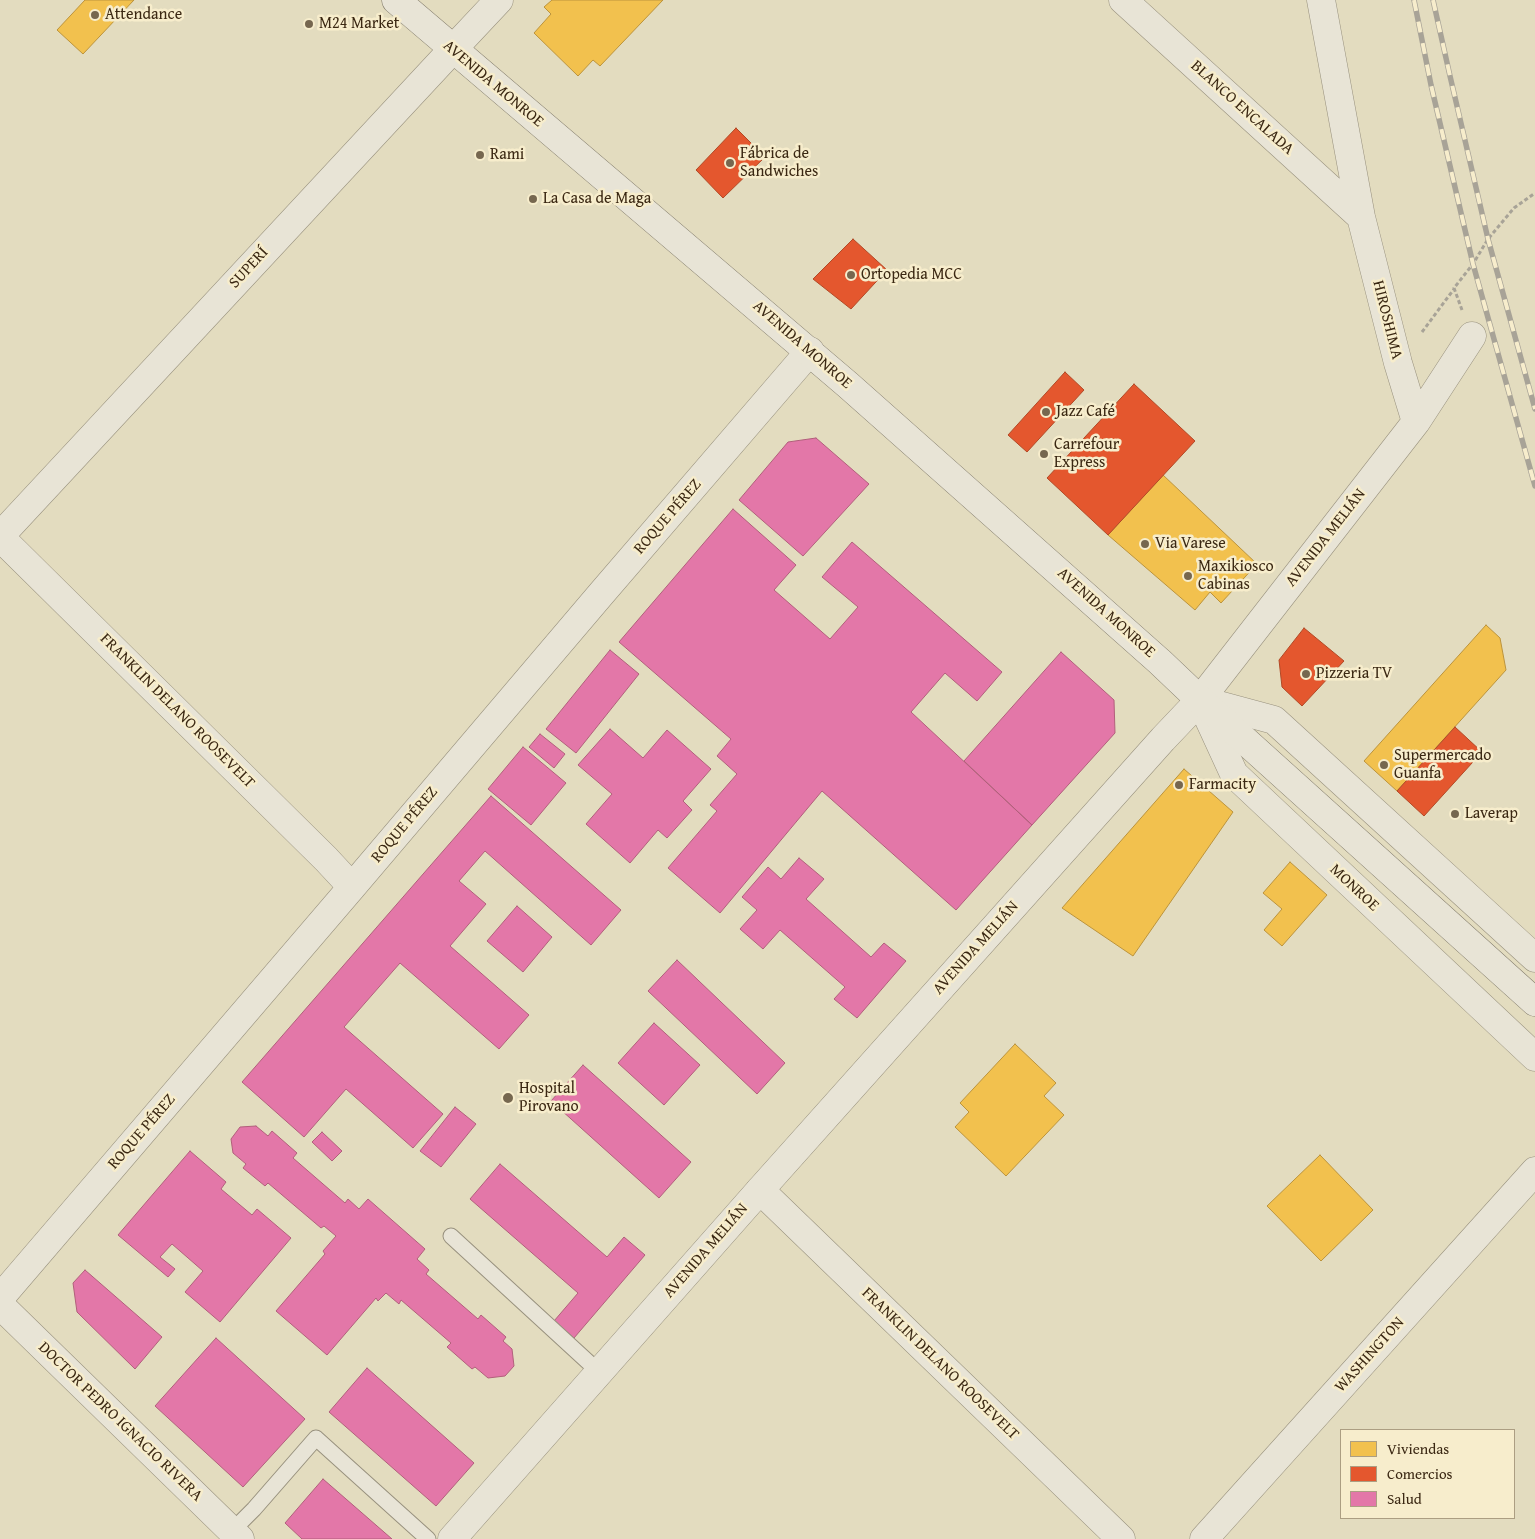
<!DOCTYPE html>
<meta charset="utf-8">
<style>
body{margin:0}
#map{position:relative;width:1535px;height:1539px;overflow:hidden;background:#e3dcbf;font-family:"Gentium Book Plus",serif}
canvas{display:block}
.legend{position:absolute;left:1340px;top:1429px;width:175px;height:90px;box-sizing:border-box;background:#f7edcc;border:1px solid #ac9e82;margin:0;padding:6px 9px;list-style:none;font-size:15px;color:#3b2813}
.legend li{display:flex;align-items:center;gap:10px;height:25px}
.legend b{width:25px;border:1px solid #ac9e82}
</style>
<div id="map">
<canvas width="1535" height="1539"></canvas>
<ul class="legend">
<li><b style="height:14px;background:#f2c14e"></b>Viviendas</li>
<li><b style="height:14px;background:#e4572e"></b>Comercios</li>
<li><b style="height:14px;background:#e377a8"></b>Salud</li>
</ul>
</div>
<script>
const c = document.querySelector('canvas').getContext('2d');
c.lineJoin = 'round';
function fillPath(path, color) { c.fillStyle = color; c.fill(path, 'evenodd'); }
const poly = rows => new Path2D(rows.map(r => 'M' + r).join(''));
function strokePath(path, color, width, dash) { c.strokeStyle = color; c.lineWidth = width; c.lineCap = dash ? 'butt' : 'round'; c.setLineDash(dash || []); c.stroke(path); }
function drawText(font, color, halo, rows, align = 'center') {
  c.font = font + ' "Gentium Book Plus",serif'; c.lineWidth = 5; c.setLineDash([]); c.textBaseline = 'middle'; c.strokeStyle = halo; c.fillStyle = color; for (const [text, x, y, turn = 0] of rows) {
    c.save(); c.translate(x, y); c.rotate((+turn || 0) * Math.PI / 180); c.textAlign = isNaN(turn) ? turn : align; if (halo) c.strokeText(text, 0, 0); c.fillText(text, 0, 0); c.restore();
  }
}
const homes = poly([
 [85,0,134,0,83,54,57,30,85,0],
 [552,0,663,0,600,66,593,60,578,76,534,33,551,14,544,7,552,0],
 [1163,475,1257,564,1221,603,1210,592,1195,610,1108,535,1163,475],
 [1486,625,1500,638,1506,670,1397,791,1364,761,1486,625],
 [1184,769,1233,812,1133,956,1062,908,1184,769],
 [1290,862,1327,895,1282,946,1264,930,1282,909,1263,893,1290,862],
 [1015,1044,1056,1083,1044,1096,1064,1115,1006,1176,955,1127,969,1112,960,1103,1015,1044],
 [1320,1155,1373,1210,1321,1261,1267,1206,1320,1155]
]);
const shops = poly([
 [736,128,765,157,723,198,696,170,736,128],
 [853,239,887,270,851,309,813,279,853,239],
 [1065,372,1084,390,1027,452,1008,435,1065,372],
 [1134,384,1195,441,1108,535,1047,478,1134,384],
 [1304,628,1344,661,1302,706,1282,687,1279,660,1304,628],
 [1455,727,1482,752,1424,816,1397,791,1455,727]
]);
const health = poly([
 [816,438,869,484,803,556,739,500,788,442,816,438],
 [733,509,796,565,774,590,830,639,858,607,822,577,852,542,1002,672,977,701,945,673,911,712,1032,825,956,910,822,791,720,913,668,868,717,811,710,805,737,774,717,756,731,739,619,642,733,509],
 [610,650,639,674,576,753,546,729,610,650],
 [1061,652,1114,700,1115,733,1032,825,964,761,1061,652],
 [610,729,643,758,667,730,711,769,683,801,692,810,667,838,658,830,630,863,586,824,612,794,578,765,610,729],
 [540,734,565,754,554,768,529,747,540,734],
 [523,747,566,783,531,825,488,789,523,747],
 [491,796,621,910,591,945,485,851,459,881,486,904,450,946,529,1015,499,1049,400,963,344,1027,443,1114,413,1148,346,1089,304,1137,242,1082,491,796],
 [799,858,824,879,806,899,871,957,884,943,906,961,857,1018,834,999,845,987,780,930,763,949,740,929,757,910,742,897,768,867,781,879,799,858],
 [517,906,552,937,523,972,487,941,517,906],
 [677,960,785,1063,757,1094,648,991,677,960],
 [654,1023,700,1065,664,1105,618,1063,654,1023],
 [583,1065,691,1162,659,1198,551,1101,583,1065],
 [455,1107,476,1124,441,1167,420,1151,455,1107],
 [256,1126,268,1136,272,1131,297,1153,293,1158,345,1203,348,1199,359,1209,368,1199,425,1249,417,1259,429,1270,426,1274,478,1319,481,1315,506,1337,503,1341,512,1349,514,1366,505,1376,488,1378,475,1367,472,1369,447,1347,451,1343,401,1300,399,1304,386,1293,378,1301,376,1298,327,1355,276,1311,325,1254,323,1251,336,1236,324,1226,321,1228,268,1183,265,1186,243,1168,246,1164,233,1153,231,1139,240,1127,256,1126],
 [322,1132,342,1151,332,1161,312,1142,322,1132],
 [190,1151,226,1182,221,1189,252,1215,257,1209,291,1238,220,1322,185,1292,203,1271,172,1244,160,1257,175,1269,168,1277,118,1235,190,1151],
 [500,1164,607,1257,624,1237,645,1255,574,1338,554,1321,578,1293,470,1199,500,1164],
 [85,1270,162,1337,135,1369,77,1312,73,1283,85,1270],
 [216,1338,305,1419,243,1487,155,1406,216,1338],
 [367,1368,474,1463,436,1506,329,1412,367,1368],
 [323,1479,392,1539,302,1539,285,1523,323,1479]
]);
const path = poly([
 [1462,310,1454,288,1473,264,1488,239,1514,208,1535,193],
 [1422,332,1454,289]
]);
const service = poly([
 [451,1236,599,1372],
 [232,1531,254,1509,316,1438,428,1539]
]);
const minor = poly([
 [1123,0,1361,217],
 [1321,0,1361,217,1398,363,1416,422],
 [0,536,453,49],
 [0,537,326,859,352,887],
 [1200,700,1234,774,1535,1057],
 [1200,700,1416,422,1472,336],
 [1200,700,1274,720,1535,958],
 [760,1190,1121,1539],
 [0,1298,352,887,601,594,810,351],
 [0,1305,240,1539],
 [1204,1539,1535,1171]
]);
const tertiary = poly([
 [453,49,499,0],
 [452,1539,760,1190,1163,739,1200,700]
]);
const secondary = poly([
 [396,0,848,385,1160,662,1200,700,1535,1002]
]);
const rail = poly([
 [1414,0,1431,85,1473,264,1535,486],
 [1433,0,1450,76,1488,239,1535,409]
]);
const markers = [
 [95,15,5,"#76674f"],
 [309,24,5,"#76674f"],
 [480,155,5,"#76674f"],
 [730,163,5,"#76674f"],
 [533,199,5,"#76674f"],
 [851,275,5,"#76674f"],
 [1046,412,5,"#76674f"],
 [1044,454,5,"#76674f"],
 [1145,544,5,"#76674f"],
 [1188,576,5,"#76674f"],
 [1306,674,5,"#76674f"],
 [1384,765,5,"#76674f"],
 [1179,785,5,"#76674f"],
 [1455,814,5,"#76674f"],
 [508,1098,6,"#76674f"]
];
const poiNames = [
 ["Attendance",105,15],
 ["M24 Market",319,24],
 ["Fábrica de",740,154],
 ["Sandwiches",740,172],
 ["Rami",490,155],
 ["La Casa de Maga",543,199],
 ["Ortopedia MCC",861,275],
 ["Jazz Café",1056,412],
 ["Carrefour",1054,445],
 ["Express",1054,463],
 ["Via Varese",1155,544],
 ["Maxikiosco",1198,567],
 ["Cabinas",1198,585],
 ["Pizzeria TV",1316,674],
 ["Supermercado",1394,756],
 ["Guanfa",1394,774],
 ["Farmacity",1189,785],
 ["Laverap",1465,814],
 ["Hospital",519,1089],
 ["Pirovano",519,1107]
];
const streetNames = [
 ["AVENIDA MONROE",493,84,40],
 ["BLANCO ENCALADA",1242,108,42],
 ["SUPERÍ",249,268,-47],
 ["HIROSHIMA",1387,320,76],
 ["AVENIDA MONROE",802,345,41],
 ["ROQUE PÉREZ",668,517,-49],
 ["AVENIDA MELIÁN",1326,538,-52],
 ["AVENIDA MONROE",1106,613,42],
 ["FRANKLIN DELANO ROOSEVELT",177,711,45],
 ["ROQUE PÉREZ",405,825,-50],
 ["MONROE",1354,888,43],
 ["AVENIDA MELIÁN",976,948,-48],
 ["ROQUE PÉREZ",142,1132,-49],
 ["AVENIDA MELIÁN",706,1251,-49],
 ["WASHINGTON",1370,1355,-48],
 ["FRANKLIN DELANO ROOSEVELT",940,1364,44],
 ["DOCTOR PEDRO IGNACIO RIVERA",120,1422,44]
];
fillPath(homes, '#f2c14e');
strokePath(homes, '#bb933c', 1);
fillPath(shops, '#e4572e');
strokePath(shops, '#b14926', 1);
fillPath(health, '#e377a8');
strokePath(health, '#b15f7b', 1);
strokePath(service, '#98917e', 17);
strokePath(minor, '#98917e', 29);
strokePath(tertiary, '#98917e', 29);
strokePath(secondary, '#7f7868', 29);
strokePath(path, '#a8a397', 3, [4, 2.5]);
strokePath(service, '#e8e4d6', 15);
strokePath(minor, '#e8e4d6', 28);
strokePath(tertiary, '#e8e4d6', 28);
strokePath(secondary, '#e8e4d6', 28);
strokePath(rail, '#a8a397', 5.5);
strokePath(rail, '#f7edcc', 4, [11]);
for (const [x, y, r, color] of markers) { const dot = new Path2D(); dot.arc(x, y, r, 0, 2 * Math.PI); c.fillStyle = color; c.fill(dot); strokePath(dot, '#f7edcc', 2); }
drawText('16px', '#3b2813', '#f7edcc', poiNames, 'left');
drawText('16px', '#3b2813', '#f7edcc', streetNames);
</script>
